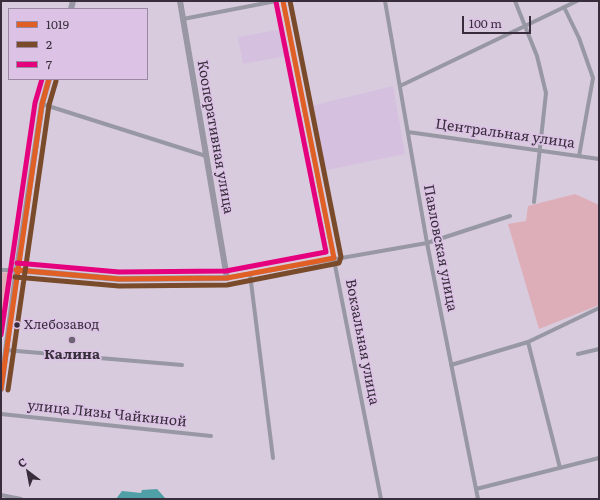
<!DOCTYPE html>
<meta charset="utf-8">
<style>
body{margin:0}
#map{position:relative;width:600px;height:500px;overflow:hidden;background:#d8cbdd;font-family:Literata,serif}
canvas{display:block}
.frame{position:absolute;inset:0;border:2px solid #372d3b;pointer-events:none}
.legend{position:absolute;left:8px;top:8px;width:140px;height:72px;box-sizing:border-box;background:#dcc3e5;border:1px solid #9a87a1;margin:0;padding:5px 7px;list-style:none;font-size:12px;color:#372d3b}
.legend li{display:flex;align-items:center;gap:8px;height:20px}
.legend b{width:20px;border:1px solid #9a87a1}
.north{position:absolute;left:8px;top:452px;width:40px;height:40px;-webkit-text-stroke:3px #dcc3e5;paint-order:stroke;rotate:328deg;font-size:11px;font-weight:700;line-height:16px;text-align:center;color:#372d3b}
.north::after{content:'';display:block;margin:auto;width:14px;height:18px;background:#372d3b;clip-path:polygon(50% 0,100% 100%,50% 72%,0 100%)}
.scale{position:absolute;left:462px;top:16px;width:69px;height:18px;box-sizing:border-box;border:2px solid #372d3b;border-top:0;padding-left:5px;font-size:12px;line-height:14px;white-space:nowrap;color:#372d3b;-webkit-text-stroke:3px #dcc3e5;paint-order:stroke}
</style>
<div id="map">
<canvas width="600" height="500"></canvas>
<div class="frame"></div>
<ul class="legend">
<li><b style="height:5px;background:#df5f24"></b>1019</li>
<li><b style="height:5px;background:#7a4b2a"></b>2</li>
<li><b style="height:5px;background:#e5007d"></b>7</li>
</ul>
<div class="north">С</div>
<div class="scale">100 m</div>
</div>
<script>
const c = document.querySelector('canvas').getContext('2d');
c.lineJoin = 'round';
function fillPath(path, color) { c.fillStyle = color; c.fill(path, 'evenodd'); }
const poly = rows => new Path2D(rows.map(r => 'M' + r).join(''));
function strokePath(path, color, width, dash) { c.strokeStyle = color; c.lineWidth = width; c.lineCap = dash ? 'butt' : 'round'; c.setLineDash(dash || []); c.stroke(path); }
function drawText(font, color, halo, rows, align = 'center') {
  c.font = font + ' Literata,serif'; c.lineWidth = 3.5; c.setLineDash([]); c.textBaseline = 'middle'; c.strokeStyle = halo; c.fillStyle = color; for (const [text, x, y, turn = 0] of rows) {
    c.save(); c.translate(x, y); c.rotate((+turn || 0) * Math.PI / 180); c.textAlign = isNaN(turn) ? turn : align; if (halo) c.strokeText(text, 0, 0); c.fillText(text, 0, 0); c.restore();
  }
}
const built = poly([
 [282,29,287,56,243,64,238,37],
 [393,86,405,154,322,171,311,106]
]);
const green = poly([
 [575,194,599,205,599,305,539,329,508,224,526,221,528,206],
 [1,272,10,273,1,328]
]);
const water = poly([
 [157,489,166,499,116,499,122,491,141,493,142,490]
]);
const street = poly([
 [283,1,381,499],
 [385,1,427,243,478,499],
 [515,1,537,56,546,93,534,202],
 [564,7,579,38,593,78,579,156],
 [183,19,276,1],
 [400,86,577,1],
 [42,104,206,156],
 [408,132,599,159],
 [1,270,16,270],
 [250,274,273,458],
 [227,278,427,243,510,216],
 [528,342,560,468],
 [5,350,182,365],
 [578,354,599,349],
 [451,365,528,342,599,308],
 [1,414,211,436],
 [476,489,599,458],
 [1,495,21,499]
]);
const secondary = poly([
 [71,9,73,1],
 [16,270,119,279,227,278,180,1],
 [1,389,16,275,42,104,49,79]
]);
const bus1 = poly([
 [16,270,119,279,227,278,334,258,283,1],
 [1,389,42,104,49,79]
]);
const bus2 = poly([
 [15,277,119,286,227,285,339,263,341,257,290,1],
 [8,390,49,105,56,81]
]);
const bus3 = poly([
 [17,263,119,272,226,271,326,252,276,2],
 [1,335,35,103,42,79]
]);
const markers = [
 [17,325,3.5,"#372d3b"],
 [72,340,4,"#6f6474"]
];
const busNames = [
 ["Хлебозавод",24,325]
];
const streetNames = [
 ["Центральная улица",505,134,8],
 ["Кооперативная улица",215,137,80],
 ["Павловская улица",440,248,79],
 ["Вокзальная улица",362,342,79],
 ["улица Лизы Чайкиной",107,414,6]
];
const poiNames = [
 ["Калина",72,355]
];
fillPath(built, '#d6c0df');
fillPath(green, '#ddaeb7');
fillPath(water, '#4e9fa6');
strokePath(street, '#9898a4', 4);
strokePath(secondary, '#9997a4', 6);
strokePath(bus1, '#df5f24', 5);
strokePath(bus2, '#7a4b2a', 5);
strokePath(bus3, '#e5007d', 5);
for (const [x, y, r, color] of markers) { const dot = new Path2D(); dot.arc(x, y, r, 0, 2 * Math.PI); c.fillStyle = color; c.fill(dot); strokePath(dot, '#dcc3e5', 1.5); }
drawText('13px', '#372d3b', '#dcc3e5', busNames, 'left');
drawText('14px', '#372d3b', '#dcc3e5', streetNames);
drawText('bold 14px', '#372d3b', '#dcc3e5', poiNames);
</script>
